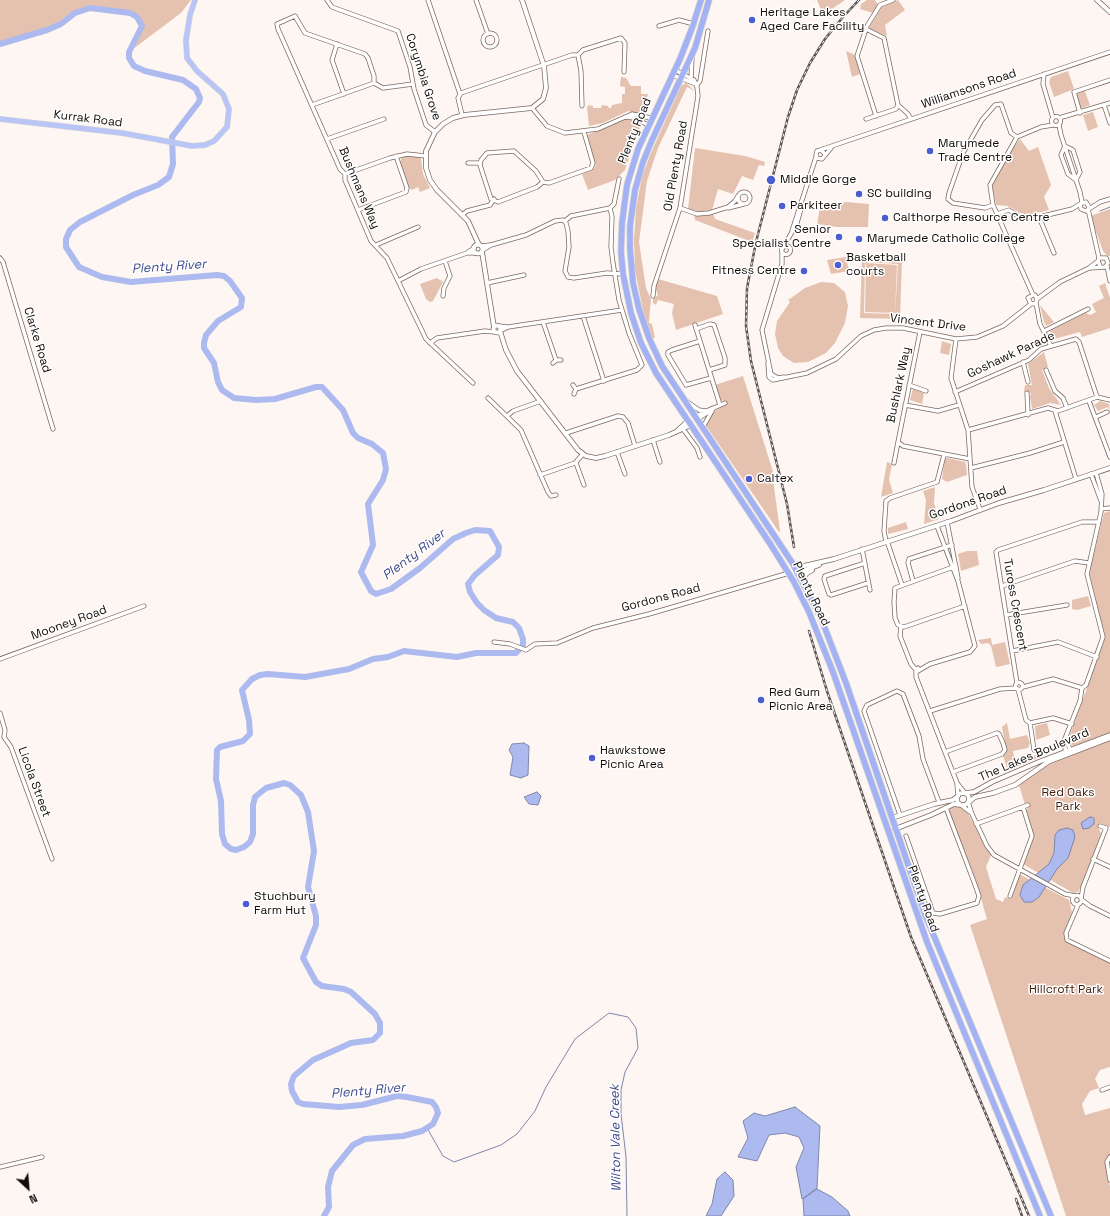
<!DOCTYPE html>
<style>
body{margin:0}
#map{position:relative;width:1110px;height:1216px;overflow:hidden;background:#fef6f2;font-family:"Space Grotesk",sans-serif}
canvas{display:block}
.north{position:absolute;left:8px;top:1168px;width:40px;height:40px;-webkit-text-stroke:3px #fff;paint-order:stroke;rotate:154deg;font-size:11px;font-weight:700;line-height:16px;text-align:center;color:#120b08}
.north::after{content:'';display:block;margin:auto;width:14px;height:18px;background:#120b08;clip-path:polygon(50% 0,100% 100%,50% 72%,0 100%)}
</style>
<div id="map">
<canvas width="1110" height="1216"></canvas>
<div class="north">N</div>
</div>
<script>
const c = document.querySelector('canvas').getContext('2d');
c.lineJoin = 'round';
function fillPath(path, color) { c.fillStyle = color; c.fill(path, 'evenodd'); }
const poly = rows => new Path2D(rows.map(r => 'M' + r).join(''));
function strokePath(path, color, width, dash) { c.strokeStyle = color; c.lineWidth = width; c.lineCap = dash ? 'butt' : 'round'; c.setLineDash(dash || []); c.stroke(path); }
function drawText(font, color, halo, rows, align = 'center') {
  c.font = font + ' "Space Grotesk",sans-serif'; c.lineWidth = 3; c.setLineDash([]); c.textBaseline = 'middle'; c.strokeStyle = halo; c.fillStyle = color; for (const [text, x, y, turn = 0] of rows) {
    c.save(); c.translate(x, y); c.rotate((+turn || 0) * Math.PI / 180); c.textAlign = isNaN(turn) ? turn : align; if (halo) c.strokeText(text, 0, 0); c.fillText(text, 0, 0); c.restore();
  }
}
const green = poly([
 [0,0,191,0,181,13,129,52,142,26,140,21,130,13,101,8,82,10,54,28,0,44],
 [817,0,845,0,823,15],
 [867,0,875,0,878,5,873,13,860,9,861,4],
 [898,0,905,10,885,25,887,36,869,28,882,7],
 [846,51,855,55,860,74,852,77],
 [1068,71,1074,89,1054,97,1049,82,1051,77],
 [621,77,626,78,631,86,641,86,641,94,648,94,642,115,628,111,603,123,589,126,587,107,589,105,593,106,593,108,601,108,602,105,608,106,609,108,611,108,612,105,622,103,622,94,625,94,625,87,620,86],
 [686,83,695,91,687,87,658,148,647,181,639,242,646,288,651,299,649,321,649,323,652,324,655,338,652,338,643,310,635,270,634,240,636,208,642,177,650,155,681,86],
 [1084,89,1090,105,1082,108,1080,107,1076,94],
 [1093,112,1098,127,1088,131,1083,115],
 [625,119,632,119,640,122,640,128,625,170,615,180,588,190,582,174,593,170,596,165,587,139,587,135],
 [1020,139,1029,151,1038,147,1051,185,1044,197,1049,210,1028,215,1020,213,1008,206,996,205,992,185,1005,159],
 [695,148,745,156,765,162,764,166,759,165,753,180,742,176,733,194,718,189,712,210,695,212,688,209],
 [413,155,419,156,421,159,423,174,430,188,420,192,418,187,412,190,409,188,400,162,402,157],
 [846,202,869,204,868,227,837,227,817,224,820,208],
 [1110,209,1110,256,1107,256,1103,251,1090,216],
 [713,214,715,219,755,233,752,242,695,220,694,215,702,216],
 [846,257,849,271,831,274,827,260],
 [862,257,902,259,900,319,860,318],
 [869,262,898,264,895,314,864,313,865,264],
 [866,263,897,265,895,313,865,312],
 [437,278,443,282,433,301,430,302,426,299,420,284],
 [658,279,717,296,723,314,676,330,672,313,674,304,658,300,656,305,653,303,653,299,658,295,655,288],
 [821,282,834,283,845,292,848,306,845,323,835,343,826,353,808,362,794,363,783,356,778,348,775,334,777,321,790,302,788,300,791,298,805,288],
 [1105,283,1110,298,1110,328,1082,337,1080,332,1054,339,1050,331,1086,313,1090,315,1096,312,1092,304,1104,298,1099,286],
 [1040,305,1054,322,1046,326,1044,322],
 [942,341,951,344,949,355,940,353],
 [1044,352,1048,367,1042,370,1049,388,1061,405,1050,403,1032,409,1030,397,1031,393,1024,392,1025,385,1032,385,1028,364],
 [743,376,775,478,773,480,780,531,779,532,705,424,715,411,726,405,725,401,720,400,715,385],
 [913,388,924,393,922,404,910,400],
 [1100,401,1109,404,1110,412,1108,407,1098,411,1094,405],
 [947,458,965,462,966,464,967,475,947,482,942,479,945,459],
 [887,462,892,464,889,480,893,493,881,497],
 [935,487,934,503,939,519,924,524,926,500,923,491],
 [1110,511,1110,733,1073,746,1068,740,1104,641,1104,634,1089,572,1104,513],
 [906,522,908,529,888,534,888,528],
 [967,551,977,551,979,565,961,571,958,554],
 [1088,596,1091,606,1077,610,1072,609,1072,600],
 [991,638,992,645,1005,642,1010,664,996,667,991,646,988,643,981,644,978,640],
 [1007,723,1010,739,1027,735,1030,743,1028,748,1013,751,1015,762,1050,750,1038,758,1008,771,1003,756,1005,755,1006,749,1002,727],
 [1047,723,1050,735,1036,740,1035,726],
 [1110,740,1110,827,1100,823,1098,826,1101,834,1082,885,1078,892,1073,893,1023,864,1033,834,1026,811,1029,806,1025,805,1019,785,1046,766],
 [958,806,966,810,991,855,986,867,996,899,1003,902,1005,897,1011,899,1019,874,1069,900,1072,912,1065,934,1065,941,1110,962,1110,1067,1100,1070,1095,1079,1099,1088,1090,1091,1082,1104,1085,1115,1110,1108,1110,1156,1105,1161,1110,1187,1110,1216,1066,1216,970,925,987,919,975,878,949,812,951,807]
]);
const water = poly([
 [524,743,529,746,528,775,521,778,510,775,513,757,509,750,512,744,524,743],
 [537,792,541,796,538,805,529,804,524,797,537,792],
 [1090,817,1094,818,1094,824,1089,828,1083,829,1081,823,1090,817],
 [1067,828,1073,830,1075,837,1068,858,1057,869,1039,897,1032,902,1024,902,1020,895,1023,885,1049,864,1054,853,1055,835,1059,830,1067,828],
 [795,1107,820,1126,817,1188,802,1199,796,1167,804,1148,799,1137,785,1133,769,1135,757,1161,738,1157,748,1138,743,1121,754,1113,765,1116,795,1107],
 [725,1172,733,1180,734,1196,721,1216,706,1216,712,1204,717,1179,725,1172],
 [817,1189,832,1197,848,1211,850,1216,804,1216,803,1199,817,1189]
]);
const stream = poly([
 [1100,211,1110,207],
 [427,1128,443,1156,454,1162,501,1145,517,1134,535,1111,546,1087,575,1039,609,1013,628,1017,636,1028,638,1048,625,1072,621,1090,621,1114,626,1157,627,1216]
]);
const river = poly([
 [0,44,47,30,61,24,75,13,90,8,130,13,137,17,142,26,129,52,129,58,134,66,145,71,183,80,196,89,200,98,199,102,172,137,173,164,169,177,158,185,133,195,80,222,70,230,66,239,66,247,79,267,102,277,131,282,217,275,224,276,230,281,242,298,241,307,218,321,206,335,204,343,204,348,214,363,218,382,222,390,234,398,256,400,275,399,316,387,322,387,343,410,353,433,358,438,372,444,383,453,386,469,383,480,368,504,373,545,361,572,371,591,376,594,391,589,420,568,453,539,466,533,475,530,490,531,499,547,498,555,475,575,468,584,470,592,477,603,484,610,496,618,513,622,519,628,523,639,523,645,516,653,476,653,457,657,404,651,388,657,373,659,349,669,305,677,268,674,260,675,252,679,242,690,249,720,250,734,243,741,220,747,217,750,216,779,221,801,222,834,225,844,231,849,236,850,244,847,250,842,253,834,253,805,255,797,266,788,284,783,290,785,301,795,308,812,314,851,308,887,316,916,316,925,303,958,316,982,322,986,344,989,351,992,375,1014,380,1023,380,1033,373,1040,351,1043,313,1060,294,1076,291,1084,292,1091,298,1102,303,1104,339,1107,362,1105,397,1096,407,1097,432,1102,436,1107,438,1113,433,1124,422,1131,403,1136,365,1139,353,1145,332,1171,328,1187,329,1207,324,1216]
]);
const minor = poly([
 [327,0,332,7,398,31,410,67,414,89,426,125,435,132],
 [428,0,460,94],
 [476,0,488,34],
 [659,26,679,20,694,24],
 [866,29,884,38,898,105,908,114,911,119],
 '483 40a7 7 0 1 1 14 0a7 7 0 1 1-14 0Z',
 [337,44,332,60,344,94],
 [578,55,583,50,621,38,625,43,624,72],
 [578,55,581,71,582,106],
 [1044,74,1043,84,1053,118],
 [672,75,696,84],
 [691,79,692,58],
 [374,83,374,76,368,58,365,54,305,33,295,16,277,24,278,29,340,169,345,174,345,180,371,241,387,258,426,339,473,383],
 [697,85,700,81,708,31],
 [312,105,374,83,383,88,413,84],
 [1104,105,1110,123],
 [532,108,547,126,565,133,598,129,632,114,651,118],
 [1080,113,1074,92,1110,80],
 [462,115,458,98,461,93,572,55,578,55],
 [876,116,857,56,867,26,880,5,893,0],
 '1051.5 121a4.5 4.5 0 1 1 9 0a4.5 4.5 0 1 1-9 0Z',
 [625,117,634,118,648,125],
 [1059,118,1110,103],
 [866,119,896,109,898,105],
 [1059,125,1061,135,1080,192,1082,202],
 [327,139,384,119],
 [1065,146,1073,150,1080,172,1076,180,1068,174,1061,155,1065,146],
 [820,150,1110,52],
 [825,154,821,150,817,151,816,155,817,158,822,159,831,148],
 [468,163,480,163],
 [345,174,390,158,407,154,426,156],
 [543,182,536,171,514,151,487,153,481,160,480,165,491,199,498,202,537,187,543,182,549,183,591,168,593,163,584,132],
 '738 198a6 6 0 1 1 12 0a6 6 0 1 1-12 0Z',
 [993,205,985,208,953,203,948,199,949,193,963,153,982,120,995,105,1001,104,1011,133,1017,137],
 [1089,207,1086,202,1080,204,1081,209,1086,211,1100,202,1110,199],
 [680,208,697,214,709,213,728,207,735,201,738,196],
 [728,208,744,204],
 [1088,209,1099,258],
 [358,210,406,192,407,188,396,156],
 [997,214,1009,210,1021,218,1039,217,1072,209,1080,204],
 [462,215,467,211,490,205,494,199],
 [1039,217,1054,253],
 [565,221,571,216,610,208],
 [792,231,816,157],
 [376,245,418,227],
 '781.5 250a4.5 4.5 0 1 1 9 0a4.5 4.5 0 1 1-9 0Z',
 [481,246,490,245],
 [783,248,797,223,802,205],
 [483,250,491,245,526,235,555,221,563,220,566,223,568,231,569,247,565,271,568,277,574,278,607,273,623,274],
 [782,251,782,264,762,330,771,374,778,378,784,377],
 [468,252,474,248],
 [0,258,3,262,53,429],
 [1107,266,1110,281],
 [1090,268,1105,267,1108,263,1106,258,1099,258,1098,261,1100,266],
 [398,281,421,269,467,253,475,253],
 [487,283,524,275],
 [1033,295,993,205,990,185,1017,137,1041,127,1053,125],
 [443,296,444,288,450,276,445,261],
 [653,296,654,286,680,208,698,96,697,87,694,80,675,70],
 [1037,299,1060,282,1089,268,1098,261],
 [1036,303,1040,324,1051,346],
 [583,316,604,381],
 [543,322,556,360],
 [695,325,720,405],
 [499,326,507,327],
 [696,329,710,324,714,325,725,358,725,365,709,370],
 [500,331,508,327,622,310],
 [1044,331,1088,309],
 [920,332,898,442,903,446,970,459],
 [956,339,951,378,968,430,972,487,980,509],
 [700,341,672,350,668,352,668,355,686,385,711,378],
 [430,343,437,338,485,331,495,332],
 [1023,362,1028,382],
 [553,363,556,360,561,360],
 [768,363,769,377,773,380,807,373,836,359,861,336,874,330,886,328,903,328,956,339,977,337,1003,326,1031,304,1036,303,1037,299,1035,295,1033,295,1028,298,1031,304],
 [1046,370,1055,391,1063,398,1067,408],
 [573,385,576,389,574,394],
 [909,385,926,391],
 [576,389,637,370,642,365,629,333,619,300,613,263,611,247,612,217,610,208,614,204,619,179],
 [955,392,1029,360,1041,349,1076,339,1079,342,1097,397],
 [1027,393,1028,415],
 [488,398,521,430,548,492,551,496,556,495],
 [686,401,699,410,706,411],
 [1089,401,1110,457],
 [905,405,938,411,959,405],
 [1055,411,1076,479],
 [507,416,513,411,541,401],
 [696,416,713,408],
 [1096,417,1107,412],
 [698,419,714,408,725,403],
 [703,427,712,411],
 [683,429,697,448,700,457],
 [968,430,1048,408,1058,411,1097,397,1110,400],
 [566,433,618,416,623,417,628,423,635,446],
 [653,440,660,462],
 [617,452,625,474],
 [576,463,584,485],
 [894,463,898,442],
 [971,468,1030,453,1064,442],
 [1091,474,1101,501],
 [540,475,575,463,583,454],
 [1101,509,1110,508],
 [947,522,958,578],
 [887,541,902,585],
 [886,542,884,531,886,501,890,498,937,482,944,455],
 [862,549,870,590],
 [865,563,825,576,824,579,829,594,831,595,868,583],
 [956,566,895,588,894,602,895,618,898,625,904,627,965,606],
 [913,581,908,563,909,559,952,545],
 [1002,586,1075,561,1089,563],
 [1006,615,1067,605],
 [901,627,900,636,911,664,917,671],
 [494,642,510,644,526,650,535,644,557,643,593,628,649,614,789,573],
 [1012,651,1058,642,1097,657],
 [0,659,144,606],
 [918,668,916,670,916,677,957,783,965,793],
 [918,671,930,664,970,652,975,646,958,581,937,526],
 '1015.5 686a3.5 3.5 0 1 1 7 0a3.5 3.5 0 1 1-7 0Z',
 [1017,683,996,552,998,550,1082,522,1099,522],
 [1023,687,1053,679,1082,688],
 [1018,689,1026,720,1030,723,1053,718,1072,724],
 [930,711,1000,689,1016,688],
 [0,713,5,730,4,737],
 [1030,723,1034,750],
 [4,737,11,747,52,859],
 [1067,738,1070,751],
 [945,752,997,733,999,734,1003,743,1005,750,1002,754,953,772],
 [1066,754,1064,741,1080,701,1082,688,1086,685,1103,637,1087,574,1101,512,1102,494,1096,473],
 [957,784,958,796],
 [968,802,972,814,987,846,994,855,1065,894,1075,896],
 [961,805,970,812],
 [900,815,864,711,867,705,897,691,903,694,919,736,923,759,939,802],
 [976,824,1028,805],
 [906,836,933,913,940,914,977,903,979,896,974,882,946,808],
 [1093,859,1110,867],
 '1072.5 900a4.5 4.5 0 1 1 9 0a4.5 4.5 0 1 1-9 0Z',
 [1010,896,1032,836,1023,807],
 [1081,899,1083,887,1106,828,1100,826],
 [1082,900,1090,906,1110,916],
 [1078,905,1066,933,1067,940,1110,961],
 [1102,1090,1110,1087],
 [1110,1157,1107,1162,1110,1180],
 [0,1167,42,1157]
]);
const tertiary = poly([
 [1097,0,1110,12],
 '473.5 249a4.5 4.5 0 1 1 9 0a4.5 4.5 0 1 1-9 0Z',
 [479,245,468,221,437,190,430,180,426,168,426,151,435,132,443,124,453,118,464,115,532,108,543,99,546,88,544,66,522,0],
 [482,252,494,327],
 '493.5 329a3.5 3.5 0 1 1 7 0a3.5 3.5 0 1 1-7 0Z',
 [500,331,506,350,517,371,578,450,586,456,596,458,605,456,669,435,691,425],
 [677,431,688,421],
 [795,568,834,559,951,521,999,503,1044,490,1110,468],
 [798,573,819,565],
 [802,581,806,574,812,570],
 '957 799a6 6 0 1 1 12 0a6 6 0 1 1-12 0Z',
 [966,793,974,792,992,782,1041,761,1110,735],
 [969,802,975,797,993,793,1015,785,1048,762,1110,738],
 [892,818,934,804,953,800,958,796],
 [895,829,931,815,954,804,961,805]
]);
const primary = poly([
 [0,119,122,133,192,146,205,145,214,141,227,127,229,109,223,94,197,71,187,58,186,40,190,15,195,0]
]);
const trunk = poly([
 [701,0,692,28,680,59,638,149,627,185,622,223,621,252,623,274,631,313,641,343,656,373,769,542,794,582,809,612,833,672,927,942,1040,1216],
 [709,0,695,48,652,140,643,162,635,190,630,226,630,249,633,283,639,309,649,338,662,366,793,564,821,618,846,683,926,917,1051,1216]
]);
const rail = poly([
 [794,547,787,504,751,361,746,326,747,288,756,242,788,117,797,90,810,63,825,39,843,17,859,0],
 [809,631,827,691,911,937,1029,1216],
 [1016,1199,1022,1216]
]);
const markers = [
 [752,20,4,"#4c5cd1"],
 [930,151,4,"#4c5cd1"],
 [771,180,5,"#4c5cd1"],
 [859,194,4,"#4c5cd1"],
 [782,206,4,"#4c5cd1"],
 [885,218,4,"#4c5cd1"],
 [839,237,4,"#4c5cd1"],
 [859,239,4,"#4c5cd1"],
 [838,265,4,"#4c5cd1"],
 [804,271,4,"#4c5cd1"],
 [749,479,4,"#4c5cd1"],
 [761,700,4,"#4c5cd1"],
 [592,758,4,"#4c5cd1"],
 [246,904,4,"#4c5cd1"]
];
const poiNames = [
 ["Heritage Lakes",760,13],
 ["Aged Care Facility",760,27],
 ["Marymede",938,144],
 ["Trade Centre",938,158],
 ["Middle Gorge",780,180],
 ["SC building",867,194],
 ["Parkiteer",790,206],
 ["Calthorpe Resource Centre",893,218],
 ["Senior",831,230,"right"],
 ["Specialist Centre",831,244,"right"],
 ["Marymede Catholic College",867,239],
 ["Basketball",846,258],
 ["courts",846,272],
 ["Fitness Centre",796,271,"right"],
 ["Caltex",757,479],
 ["Red Gum",769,693],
 ["Picnic Area",769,707],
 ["Hawkstowe",600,751],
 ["Picnic Area",600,765],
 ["Stuchbury",254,897],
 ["Farm Hut",254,911]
];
const streetNames = [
 ["Corymbia Grove",423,77,72],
 ["Williamsons Road",969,89,-19],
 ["Kurrak Road",88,119,7],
 ["Plenty Road",635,131,-68],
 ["Old Plenty Road",676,166,-80],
 ["Bushmans Way",359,188,67],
 ["Vincent Drive",928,323,7],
 ["Clarke Road",37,340,73],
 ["Goshawk Parade",1011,355,-25],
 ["Bushlark Way",899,385,-78],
 ["Gordons Road",968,503,-19],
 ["Plenty Road",811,594,64],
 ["Gordons Road",661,598,-15],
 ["Tuross Crescent",1015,605,80],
 ["Mooney Road",69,623,-20],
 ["The Lakes Boulevard",1034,755,-23],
 ["Licola Street",34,782,70],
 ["Plenty Road",923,899,70]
];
const parkNames = [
 ["Red Oaks",1068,793],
 ["Park",1068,807],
 ["Hillcroft Park",1066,990]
];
const waterNames = [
 ["Plenty River",169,267,-4],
 ["Plenty River",414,555,-37],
 ["Plenty River",368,1091,-5],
 ["Wilton Vale Creek",616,1138,-91]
];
fillPath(green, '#e5c1af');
fillPath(water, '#acbaf0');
strokePath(water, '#7e86aa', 1);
strokePath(stream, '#7e86aa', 1);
strokePath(river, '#acbaf0', 6);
strokePath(minor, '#7b6961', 5);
strokePath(tertiary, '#7b6961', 5.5);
strokePath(primary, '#d4d3d3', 6);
strokePath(trunk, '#d4d3d3', 7);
strokePath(minor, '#fff', 3.5);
strokePath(tertiary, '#fff', 4);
strokePath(primary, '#bac5f7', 5);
strokePath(trunk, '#a3b2f4', 5.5);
strokePath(rail, '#5c5451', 2.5);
strokePath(rail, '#fff', 1, [3]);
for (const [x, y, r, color] of markers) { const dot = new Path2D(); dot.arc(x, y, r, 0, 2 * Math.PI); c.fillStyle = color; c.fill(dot); strokePath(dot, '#fff', 1.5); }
drawText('12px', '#120b08', '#fff', poiNames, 'left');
drawText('12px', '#120b08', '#fff', streetNames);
drawText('12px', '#46210c', '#fff', parkNames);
drawText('italic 13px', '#3f4c8d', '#fff', waterNames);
</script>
